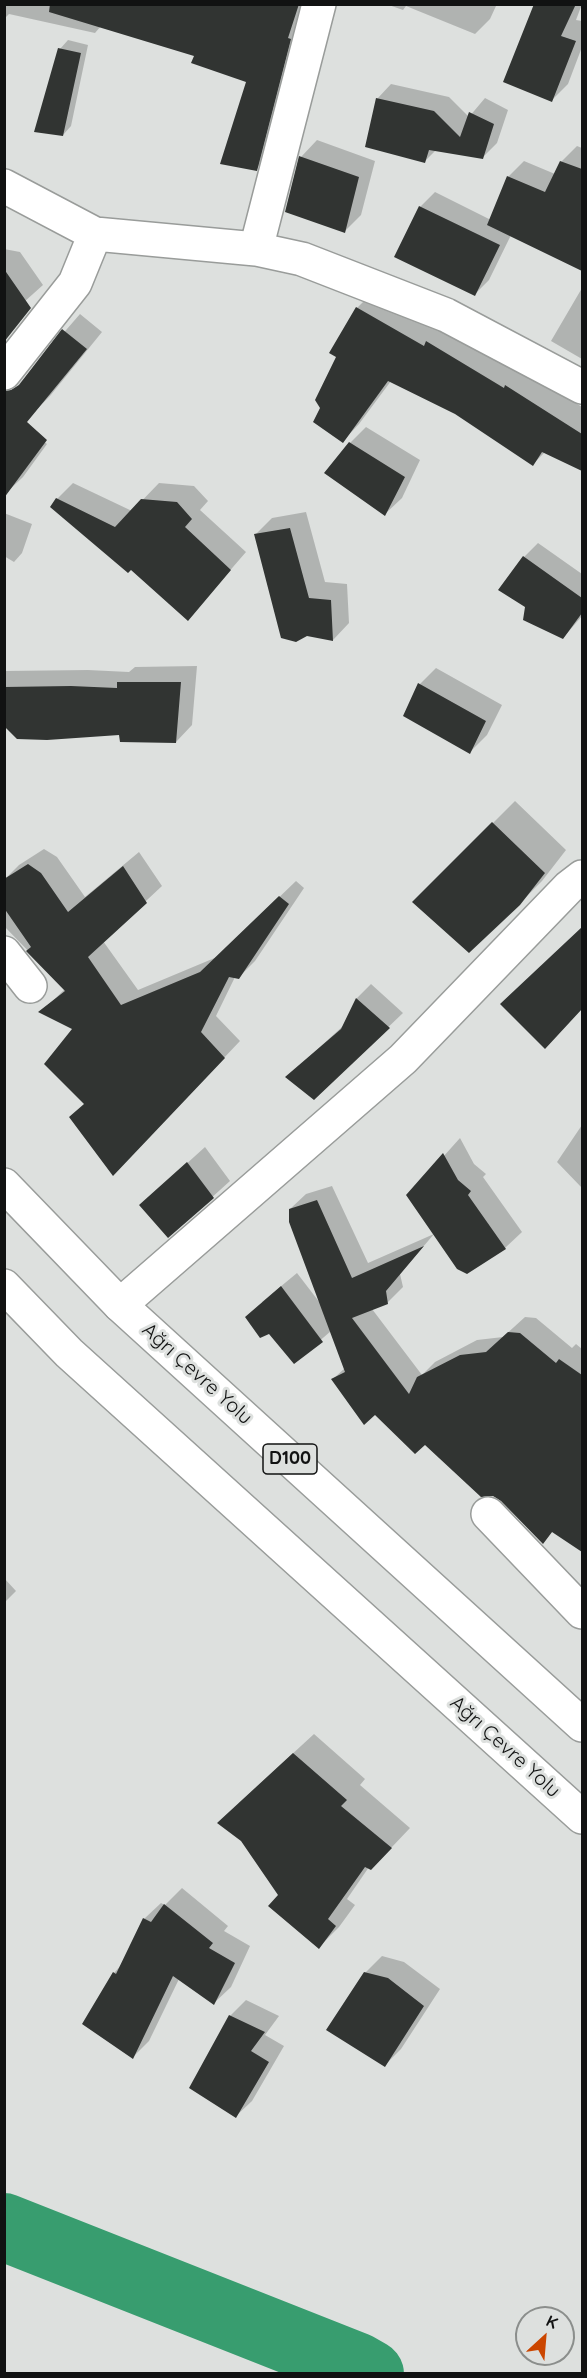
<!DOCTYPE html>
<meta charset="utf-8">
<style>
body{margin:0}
#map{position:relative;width:587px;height:2378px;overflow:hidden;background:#dde0de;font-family:Quicksand,sans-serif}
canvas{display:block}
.frame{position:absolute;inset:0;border:6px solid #111212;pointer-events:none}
.north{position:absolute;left:515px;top:2306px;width:60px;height:60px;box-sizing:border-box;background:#dde0de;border:2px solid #8b8e8c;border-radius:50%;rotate:26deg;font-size:16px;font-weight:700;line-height:24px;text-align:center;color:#111212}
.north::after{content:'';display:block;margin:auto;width:21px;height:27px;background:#cb4600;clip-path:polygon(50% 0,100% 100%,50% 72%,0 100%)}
</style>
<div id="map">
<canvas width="587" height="2378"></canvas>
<div class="frame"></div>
<div class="north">K</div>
</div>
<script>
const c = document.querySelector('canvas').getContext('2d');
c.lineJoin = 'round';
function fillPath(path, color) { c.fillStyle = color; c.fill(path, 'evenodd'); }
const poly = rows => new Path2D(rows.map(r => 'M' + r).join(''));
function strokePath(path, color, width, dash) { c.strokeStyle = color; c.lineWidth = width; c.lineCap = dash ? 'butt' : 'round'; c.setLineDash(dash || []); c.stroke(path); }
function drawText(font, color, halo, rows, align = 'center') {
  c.font = font + ' Quicksand,sans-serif'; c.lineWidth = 6; c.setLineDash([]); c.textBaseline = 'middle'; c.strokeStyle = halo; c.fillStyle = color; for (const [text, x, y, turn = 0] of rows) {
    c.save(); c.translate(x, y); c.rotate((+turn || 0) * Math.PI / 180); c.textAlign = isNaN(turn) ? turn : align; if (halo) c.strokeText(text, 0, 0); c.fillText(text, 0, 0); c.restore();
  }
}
const shadow = poly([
 [4,4,309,4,272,153,256,169,248,81,195,55,101,26,95,33,9,14,6,17],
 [386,4,494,4,496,6,490,19,475,34,406,6,403,10],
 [536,4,582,4,576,20,582,21,582,47,568,84,552,100],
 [68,40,88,45,71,126,63,135,60,49],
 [391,84,449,97,469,117,485,98,508,110,497,143,482,158,437,149,425,161,377,99],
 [317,140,375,161,361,215,345,231,301,157],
 [577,146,582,148,582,270,511,235,489,280,475,294,420,207,435,192,491,220,508,177,524,161,555,174,561,162],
 [4,249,20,252,43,285,4,320],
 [582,288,582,359,551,341],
 [373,292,523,369,582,407,582,470,545,452,533,464,456,413,391,381,359,424,343,441,322,407,338,356,357,308],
 [80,314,102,332,50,396,34,412,14,390],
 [4,410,47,444,23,477,6,493],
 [366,427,420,460,402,498,385,514,350,443],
 [73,483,132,511,159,483,194,486,208,501,200,510,246,552,188,619,57,499],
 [306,512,325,582,347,584,349,623,333,640,256,534,272,518],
 [4,513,32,524,22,553,14,562,4,556],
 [538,543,582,574,582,616,563,638,524,557],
 [197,666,192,725,176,742,121,733,4,728,4,671,88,670,129,672,135,667],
 [436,668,502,705,487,735,470,752,420,684],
 [515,801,566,850,542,881,519,904,414,902],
 [44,849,57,857,85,897,139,852,162,886,103,941,138,990,217,957,296,881,304,888,255,961,239,977,235,977,216,1016,240,1041,129,1158,85,1103,74,1028,41,1012,65,989,4,926,4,880,19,865],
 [582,928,582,1008,563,1029,520,987],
 [371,984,403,1013,314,1098,287,1077,343,1026,357,998],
 [582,1125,582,1188,557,1162],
 [460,1138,474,1164,486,1174,483,1177,522,1232,505,1248,467,1273,434,1234,400,1274,403,1287,387,1303,372,1309,422,1375,435,1362,477,1340,503,1337,525,1317,536,1318,572,1348,576,1344,582,1349,582,1551,553,1531,543,1542,502,1499,425,1443,375,1412,333,1379,345,1368,331,1331,295,1362,262,1302,297,1273,320,1303,290,1209,306,1194,332,1186,368,1263,434,1234,408,1196],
 [205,1147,230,1181,169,1236,141,1205],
 [4,1578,16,1591,4,1603],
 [314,1734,365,1779,360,1785,410,1828,391,1848,369,1867,347,1899,355,1905,339,1927,319,1947,242,1840,239,1803],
 [182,1888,228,1926,224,1931,250,1946,231,1987,214,2003,179,1979,149,2041,133,2057,114,1973,122,1964,144,1919,161,1903,165,1905],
 [382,1956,404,1962,440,1989,401,2049,385,2065,365,1973],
 [246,2000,279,2016,265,2035,284,2046,252,2101,236,2116,230,2016]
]);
const river = poly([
 [4,2227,356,2366,370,2374]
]);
const building = poly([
 [50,4,299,4,288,38,291,39,257,171,220,164,246,82,191,63,194,56,49,12],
 [534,4,576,4,561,36,576,41,552,102,503,82],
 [58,48,81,53,63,136,34,132],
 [376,98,434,111,460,137,469,112,494,124,483,159,429,150,425,163,365,147],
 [299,156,359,177,345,233,285,212],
 [560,161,582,169,582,271,487,225,507,176,545,192],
 [419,206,500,245,475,296,394,257],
 [4,269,31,308,4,342],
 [356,307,424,346,426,341,504,388,505,385,582,434,582,471,542,452,533,466,455,414,388,381,343,443,313,422,320,408,315,400,336,357,329,353],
 [62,329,87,349,27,422,47,440,4,498,4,391,11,390,19,385],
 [349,442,405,477,385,516,324,473],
 [56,498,115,527,141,499,177,502,192,519,185,527,231,570,188,621,131,570,128,573,50,507],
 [290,528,309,598,331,600,333,641,307,636,296,642,281,638,254,534],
 [523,556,582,598,582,613,563,639,523,620,525,607,498,590],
 [117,682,181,682,176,743,120,742,119,735,47,740,17,739,4,726,4,687,71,686,117,688],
 [418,683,486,721,470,754,403,716],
 [492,822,545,873,520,905,469,953,412,902],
 [28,864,41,873,68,912,123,866,147,903,88,957,121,1005,200,972,279,896,289,904,239,979,229,977,201,1032,225,1058,113,1176,69,1117,84,1104,44,1064,72,1029,38,1012,65,991,26,951,31,947,4,908,4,879],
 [582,927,582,1009,545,1049,500,1004],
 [356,998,390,1028,314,1100,285,1077,341,1029],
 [443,1153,458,1180,471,1191,468,1195,506,1249,467,1274,457,1269,406,1195],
 [187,1162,214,1198,168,1238,139,1205],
 [317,1200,352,1278,424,1246,386,1291,388,1304,352,1318,409,1394,417,1377,460,1355,486,1352,508,1332,520,1333,556,1363,559,1359,582,1375,582,1552,552,1532,543,1544,501,1501,493,1496,481,1497,425,1445,415,1454,375,1415,364,1425,331,1379,345,1372,289,1222,289,1209],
 [281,1286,323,1342,294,1364,269,1334,260,1338,245,1317],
 [293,1753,347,1800,341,1806,392,1848,371,1870,365,1867,328,1919,336,1926,319,1949,268,1906,278,1895,241,1841,217,1823],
 [164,1904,213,1943,209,1948,235,1963,214,2005,173,1976,133,2059,82,2024,113,1972,116,1974,143,1918,151,1922],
 [364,1972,388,1978,424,2006,385,2067,326,2030],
 [229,2015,265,2032,251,2051,269,2062,236,2118,189,2088]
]);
const street = poly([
 [4,186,95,234,256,249,302,259,446,315,582,387],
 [256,249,319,4],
 [4,373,75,283,95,234],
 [4,953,30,986],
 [120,1305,403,1059,569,887,582,877],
 [488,1514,582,1612]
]);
const highway = poly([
 [4,1185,120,1305,582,1725],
 [4,1286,69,1353,582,1817]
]);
const shields = [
 [290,1459,54]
];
const shieldNames = [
 ["D100",290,1459]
];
const streetNames = [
 ["Ağrı Çevre Yolu",197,1374,42],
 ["Ağrı Çevre Yolu",505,1747,42]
];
fillPath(shadow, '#0003');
strokePath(river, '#389d6f', 68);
fillPath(building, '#313432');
strokePath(street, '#999c9a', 36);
strokePath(highway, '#999c9a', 36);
strokePath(street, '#fff', 33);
strokePath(highway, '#fff', 33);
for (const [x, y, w] of shields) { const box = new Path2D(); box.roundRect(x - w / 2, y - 15, w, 30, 4.5); c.fillStyle = '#dde0de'; c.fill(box); strokePath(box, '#111212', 1.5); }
drawText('bold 18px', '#111212', null, shieldNames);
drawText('20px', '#111212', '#dde0de', streetNames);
</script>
